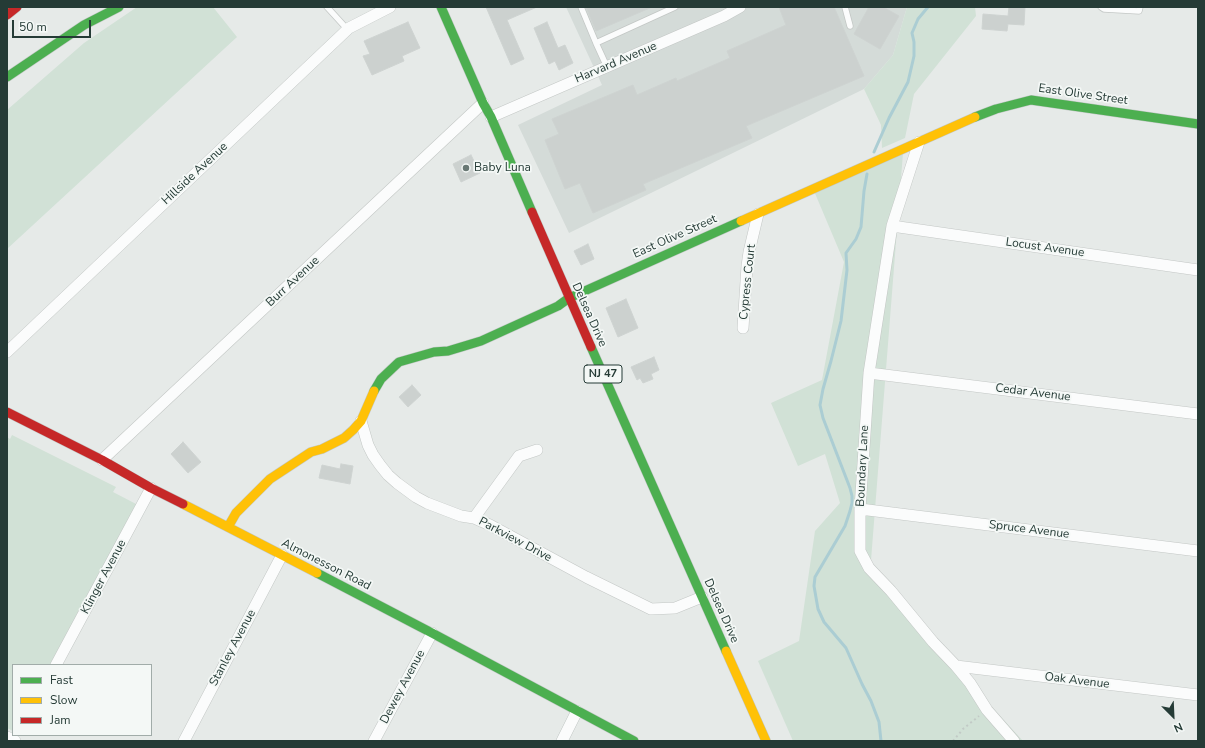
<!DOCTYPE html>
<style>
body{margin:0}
#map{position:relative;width:1205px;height:748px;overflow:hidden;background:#e6eae8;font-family:"Nunito Sans",sans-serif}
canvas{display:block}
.frame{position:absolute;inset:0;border:8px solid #253b36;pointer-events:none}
.legend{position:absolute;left:12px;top:664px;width:140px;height:72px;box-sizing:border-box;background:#f4f8f6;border:1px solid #a1aca9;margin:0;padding:5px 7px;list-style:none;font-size:12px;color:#253b36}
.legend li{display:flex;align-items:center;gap:8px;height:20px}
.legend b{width:20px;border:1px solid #a1aca9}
.north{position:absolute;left:1153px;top:696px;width:40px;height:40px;-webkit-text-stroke:3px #f4f8f6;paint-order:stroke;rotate:156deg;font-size:11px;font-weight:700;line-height:16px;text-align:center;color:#253b36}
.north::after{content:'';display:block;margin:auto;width:14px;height:18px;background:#253b36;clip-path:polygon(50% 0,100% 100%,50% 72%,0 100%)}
.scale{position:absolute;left:12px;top:20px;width:79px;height:18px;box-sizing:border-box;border:2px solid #253b36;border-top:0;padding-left:5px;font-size:12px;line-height:14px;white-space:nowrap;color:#253b36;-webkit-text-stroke:3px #f4f8f6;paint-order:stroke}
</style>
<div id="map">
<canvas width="1205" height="748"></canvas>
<div class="frame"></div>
<ul class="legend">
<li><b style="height:5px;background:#4caf50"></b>Fast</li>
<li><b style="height:5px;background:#ffc107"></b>Slow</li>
<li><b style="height:5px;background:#c62828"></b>Jam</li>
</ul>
<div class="north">N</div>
<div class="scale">50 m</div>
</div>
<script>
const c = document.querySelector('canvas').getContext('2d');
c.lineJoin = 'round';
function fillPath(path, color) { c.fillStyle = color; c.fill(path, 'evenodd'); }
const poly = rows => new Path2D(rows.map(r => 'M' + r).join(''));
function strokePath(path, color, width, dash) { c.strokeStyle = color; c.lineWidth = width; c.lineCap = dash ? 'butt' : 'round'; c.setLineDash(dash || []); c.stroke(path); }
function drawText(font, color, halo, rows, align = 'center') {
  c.font = font + ' "Nunito Sans",sans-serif'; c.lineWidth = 3.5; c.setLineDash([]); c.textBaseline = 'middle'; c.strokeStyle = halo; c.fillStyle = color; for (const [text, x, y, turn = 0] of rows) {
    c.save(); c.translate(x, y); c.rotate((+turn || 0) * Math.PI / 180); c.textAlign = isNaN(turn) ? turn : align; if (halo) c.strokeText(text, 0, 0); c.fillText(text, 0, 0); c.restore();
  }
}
const built = poly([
 [566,7,907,7,893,55,864,89,569,233,518,125,602,85]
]);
const green = poly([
 [137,7,213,7,237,37,7,249,7,110,84,43],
 [907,7,975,7,976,16,914,94,905,138,882,148,881,125,864,89,893,55],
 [903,153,870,573,1023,741,793,741,758,661,799,641,815,531,840,503,825,454,798,466,771,403,822,380,844,262,814,191],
 [12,435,116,487,113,492,138,505,50,665,13,665,13,731,7,728,7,437,10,439]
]);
const stream = poly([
 [874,152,889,118,908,82,914,56,914,42,912,33,918,19,928,7],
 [867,174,864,191,861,227,856,239,846,253,847,270,841,321,831,361,823,389,820,405,823,418,850,488,852,496,852,503,850,511,845,526,815,577,814,586,818,609,824,622,846,648,862,684,871,701,879,722,881,741]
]);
const building = poly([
 [486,7,537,7,507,20,524,59,511,65,486,7],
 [586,7,652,7,596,31,586,7],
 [779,7,834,7,864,76,746,126,752,138,643,184,646,190,593,213,580,183,565,189,545,140,559,134,552,119,633,85,637,95,676,78,677,81,730,58,727,51,786,25,779,7],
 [869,7,883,7,899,16,880,49,854,34,869,7],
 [1009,7,1025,7,1024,25,1008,24,1007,31,982,29,983,14,1008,16,1009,7],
 [408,22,420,48,402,56,404,61,372,75,363,56,370,54,364,41,408,22],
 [547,22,558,48,565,45,573,63,559,70,555,61,549,64,534,28,547,22],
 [471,155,480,173,461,182,453,164,471,155],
 [588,244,594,259,581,265,574,251,588,244],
 [626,299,638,328,618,337,606,308,626,299],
 [654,357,659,370,651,374,653,379,643,383,640,378,637,380,631,367,654,357],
 [412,385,421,395,408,407,399,397,412,385],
 [183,442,201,462,188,473,171,454,183,442],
 [341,464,353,466,350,484,319,478,322,465,340,469,341,464]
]);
const path = poly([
 [953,741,963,729,979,716]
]);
const lane = poly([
 [327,7,348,30],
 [581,7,596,43],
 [845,7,850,26],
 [1101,7,1104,9,1139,11,1140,7],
 [607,67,596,43,675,7]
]);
const street = poly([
 [491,117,724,16,740,7],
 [919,142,892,226,869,373,860,509,860,551,869,568,891,591,933,642,956,666,970,683,987,710,1014,741],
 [892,226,1198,270],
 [743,328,747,266,749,252,758,214],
 [7,352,349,28,390,7],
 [869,373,1198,414],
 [361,421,368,445,373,455,380,465,388,475,397,483,416,497,427,503,461,516,474,518,490,525,586,577,651,609,675,608,702,597],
 [102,460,483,103],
 [860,509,1198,551],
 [474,518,519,456,537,450],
 [56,665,151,488],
 [956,666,1198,695],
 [7,737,15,741],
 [184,741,282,555],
 [374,741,432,633],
 [562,741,577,711]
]);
const fast = poly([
 [441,7,483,103,491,117,532,212],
 [7,77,84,25,119,7],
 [975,117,996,109,1031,100,1198,124],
 [591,347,726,651],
 [374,391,381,379,399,362,434,352,448,351,481,341,558,306,569,298,741,221],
 [317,573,432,633,634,741]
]);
const slow = poly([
 [741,221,975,117],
 [183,504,317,573],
 [228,527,236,513,270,479,311,452,322,449,344,438,353,430,361,421,374,391],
 [726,651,766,741]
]);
const jam = poly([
 [7,15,17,7],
 [532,212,591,347],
 [7,412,102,460,151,488,183,504]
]);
const markers = [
 [466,168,4,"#697874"]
];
const shields = [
 [603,374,38]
];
const shieldNames = [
 ["NJ 47",603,374]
];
const streetNames = [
 ["Harvard Avenue",616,63,-23],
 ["East Olive Street",1083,95,8],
 ["Hillside Avenue",195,174,-43],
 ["East Olive Street",675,237,-24],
 ["Locust Avenue",1045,248,8],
 ["Burr Avenue",293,282,-43],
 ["Cypress Court",748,282,-84],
 ["Delsea Drive",589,315,66],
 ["Cedar Avenue",1033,393,7],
 ["Boundary Lane",863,466,-87],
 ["Spruce Avenue",1029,530,7],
 ["Parkview Drive",515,540,28],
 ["Almonesson Road",326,565,27],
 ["Klinger Avenue",104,577,-62],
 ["Delsea Drive",721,611,66],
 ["Stanley Avenue",233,648,-62],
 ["Oak Avenue",1077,681,7],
 ["Dewey Avenue",403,687,-62]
];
const poiNames = [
 ["Baby Luna",474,168]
];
fillPath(built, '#d4dbd8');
fillPath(green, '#d1e1d6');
strokePath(stream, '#abcdd3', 3);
fillPath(building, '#ccd1cf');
strokePath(building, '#ced3d1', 1);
strokePath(lane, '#c3c7c5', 7);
strokePath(street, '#c3c7c5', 12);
strokePath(fast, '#c1c7c5', 10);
strokePath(slow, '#c1c7c5', 10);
strokePath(jam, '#c1c7c5', 10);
strokePath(path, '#c2cac6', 2, [2, 3]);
strokePath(lane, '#fbfcfc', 5.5);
strokePath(street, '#fbfcfc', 11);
strokePath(fast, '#4caf50', 9);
strokePath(slow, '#ffc107', 9);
strokePath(jam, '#c62828', 9);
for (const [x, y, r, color] of markers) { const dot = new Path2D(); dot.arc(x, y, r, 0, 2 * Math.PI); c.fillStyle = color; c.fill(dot); strokePath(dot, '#f4f8f6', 1.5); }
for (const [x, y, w] of shields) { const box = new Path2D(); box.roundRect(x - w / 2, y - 9, w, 18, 3); c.fillStyle = '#f4f8f6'; c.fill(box); strokePath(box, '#253b36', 1); }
drawText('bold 11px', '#253b36', null, shieldNames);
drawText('12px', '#253b36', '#f4f8f6', streetNames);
drawText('12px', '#253b36', '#f4f8f6', poiNames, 'left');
</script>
